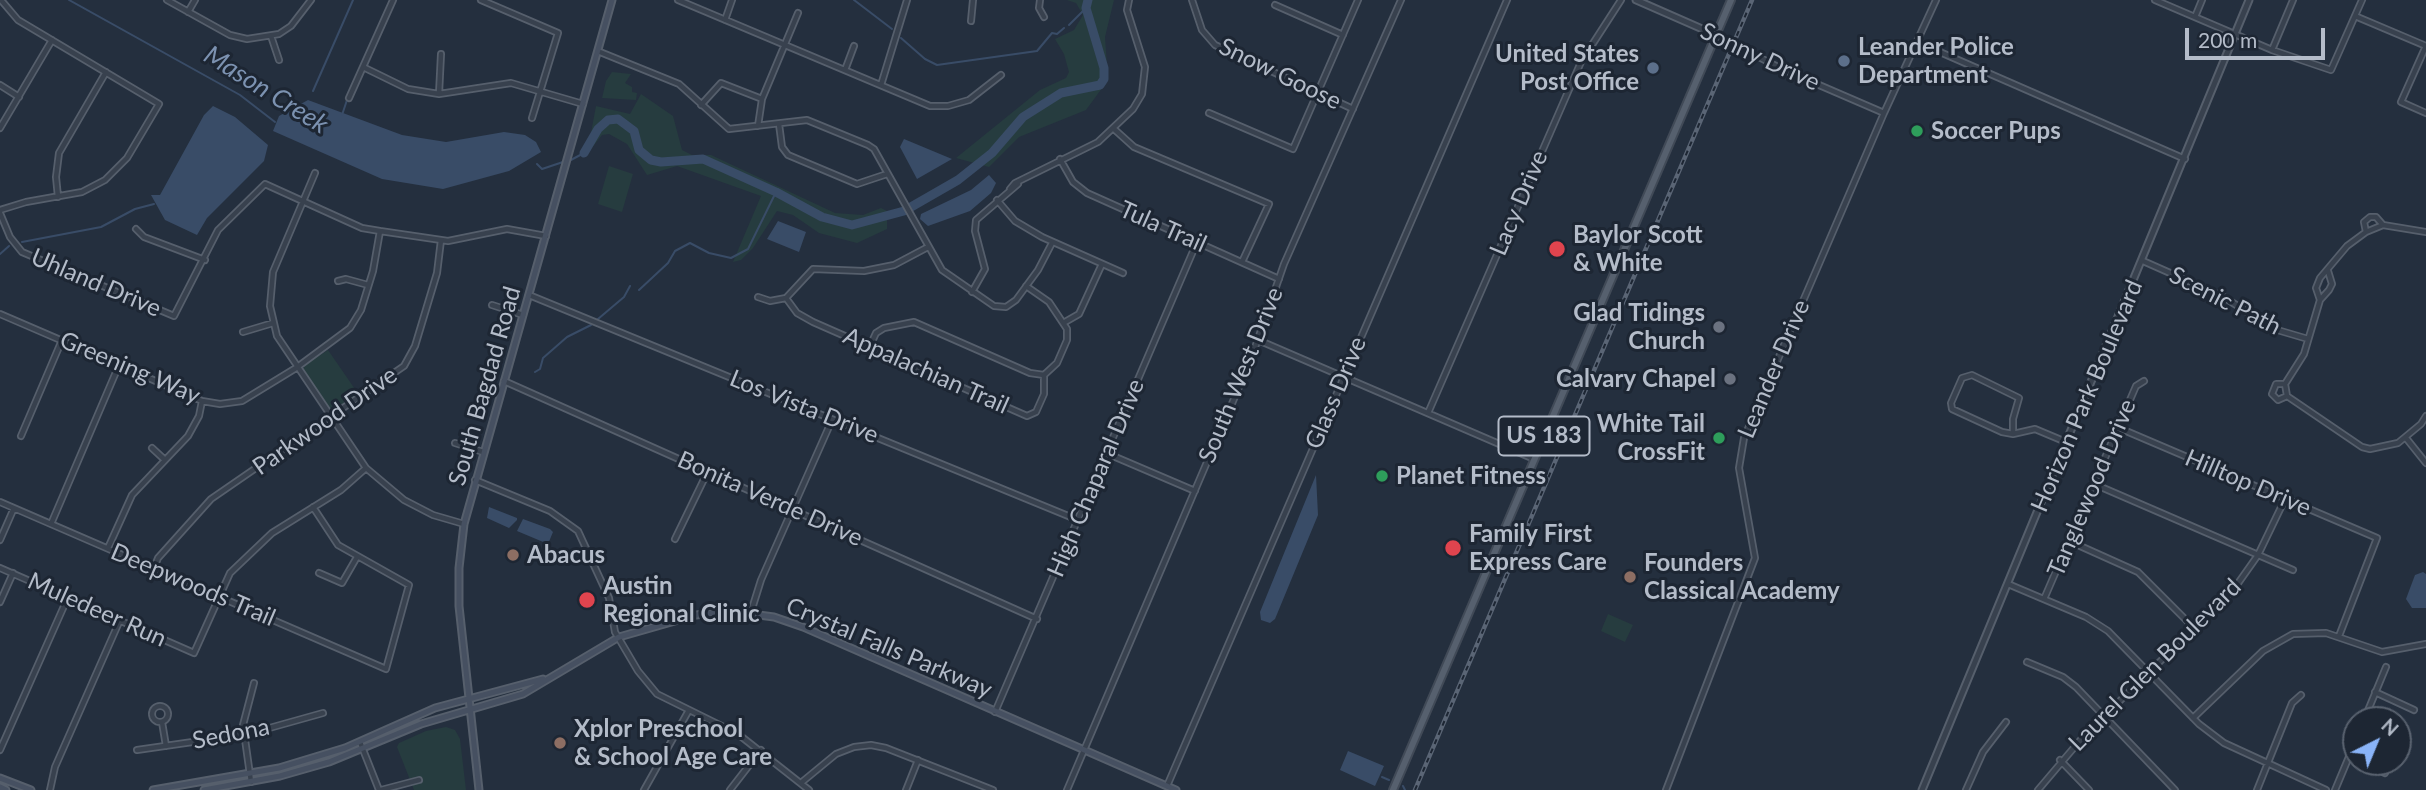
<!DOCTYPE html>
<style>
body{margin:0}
#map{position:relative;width:2426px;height:790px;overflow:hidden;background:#242f3e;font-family:Lato,sans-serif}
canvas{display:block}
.north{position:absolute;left:2342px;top:706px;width:70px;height:70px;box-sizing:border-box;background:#1d2633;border:2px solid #59626f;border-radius:50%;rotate:43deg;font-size:19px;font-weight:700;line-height:28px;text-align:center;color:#b4bcc9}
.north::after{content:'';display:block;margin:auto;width:24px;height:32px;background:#8ab4f8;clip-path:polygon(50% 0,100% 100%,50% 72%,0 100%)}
.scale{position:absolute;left:2185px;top:28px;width:140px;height:32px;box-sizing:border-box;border:4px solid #b4bcc9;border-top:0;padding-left:9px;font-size:21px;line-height:24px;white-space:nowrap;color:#b4bcc9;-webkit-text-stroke:5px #1d2633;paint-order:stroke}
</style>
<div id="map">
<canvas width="2426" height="790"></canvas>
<div class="north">N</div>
<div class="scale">200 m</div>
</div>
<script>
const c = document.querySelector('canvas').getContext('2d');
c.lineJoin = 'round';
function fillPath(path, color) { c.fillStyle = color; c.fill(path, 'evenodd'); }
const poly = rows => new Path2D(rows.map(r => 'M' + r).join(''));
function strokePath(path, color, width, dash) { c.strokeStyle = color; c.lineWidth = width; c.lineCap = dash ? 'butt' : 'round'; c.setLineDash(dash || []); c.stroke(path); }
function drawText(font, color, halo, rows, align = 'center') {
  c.font = font + ' Lato,sans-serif'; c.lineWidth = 6; c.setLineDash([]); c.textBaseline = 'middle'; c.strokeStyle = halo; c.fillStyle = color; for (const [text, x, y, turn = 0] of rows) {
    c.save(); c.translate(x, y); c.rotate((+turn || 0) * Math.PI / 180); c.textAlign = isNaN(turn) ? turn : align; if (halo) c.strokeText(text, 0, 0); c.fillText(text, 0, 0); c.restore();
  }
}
const green = poly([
 [1067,0,1114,0,1105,37,1108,80,1086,110,1019,137,989,167,956,158,1040,90,1066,78,1069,72,1064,54,1055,39,1074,30,1083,15,1076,3],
 [612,72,631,74,625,83,632,87,632,92,637,93,636,100,602,98,606,81],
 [641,94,673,116,682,150,692,155,711,155,835,213,863,215,881,208,887,211,887,229,857,243,819,233,793,215,777,211,753,248,741,260,733,262,761,196,677,166,647,175,627,144,609,134,602,135,587,154,596,106,630,114],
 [609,166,633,174,622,212,598,204],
 [328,350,359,395,332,412,303,370,305,365],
 [1608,614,1633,625,1625,642,1601,631],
 [446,727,455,730,460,739,466,790,414,790,397,747,399,743,426,731]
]);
const water = poly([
 [308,100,402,135,446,142,504,132,525,135,536,142,541,152,509,171,443,189,382,179,273,131,279,116],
 [213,106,235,117,268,145,264,161,207,218,197,235,165,220,151,195,160,195,204,115],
 [904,139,952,159,917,179,900,147],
 [989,175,996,183,991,193,970,211,928,226,920,219,921,214,971,190],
 [778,221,806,232,799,252,767,239],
 [1316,475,1318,515,1275,619,1270,623,1261,620,1260,612],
 [489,507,517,518,517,520,509,528,487,518],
 [523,519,550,529,553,532,548,544,517,531],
 [2423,572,2426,574,2426,608,2412,608,2406,599,2415,575],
 [1348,751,1384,766,1375,786,1340,770]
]);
const stream = poly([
 [69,0,240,95,275,122],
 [854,0,892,29],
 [1069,25,1086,8],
 [901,38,925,59,937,65,1037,51,1052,33,1057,34,1064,28],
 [313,91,353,0],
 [342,115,347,100],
 [569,161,584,153],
 [537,164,542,169,563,162],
 [22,242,101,227,135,209,154,204],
 [0,254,9,246],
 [639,290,668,263,675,251,690,243,709,253,731,258,748,249,776,192],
 [598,319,624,297,630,286],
 [535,372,540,369,543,358,567,337,591,325],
 [1382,777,1389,780],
 [1403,786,1405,790]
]);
const river = poly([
 [584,153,598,129,608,120,618,119,634,131,639,150,651,160,661,162,703,159,776,192,822,217,852,225,904,211],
 [911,207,958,180,992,153,1023,117,1061,93,1100,85,1104,79,1104,68,1086,8,1088,0]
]);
const minor = poly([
 [167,0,230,35,247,39,279,34,291,26,311,0],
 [481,0,558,33,532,118],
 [678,0,930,106,948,106,969,100,1001,75],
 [1040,0,1039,8,1044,17],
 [1192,0,1202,30,1215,45,1353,109],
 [2155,0,2272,50,2331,70,2362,0],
 [1275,5,1343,35],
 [188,12,195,0],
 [2355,16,2426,46],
 [2195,17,2202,0],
 [725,20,732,0],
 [971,21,973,0],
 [1716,35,1782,69,1884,113],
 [271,36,279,60],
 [1917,42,2185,159],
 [2426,46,2401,102,2426,113],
 [2272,50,2293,0],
 [600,52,679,84,729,129,807,120,868,145,874,149,942,270,994,306,1006,307,1016,300,1038,270,1052,243],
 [363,67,408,89,439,94,511,83,583,104],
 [845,70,854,46],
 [0,85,19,97],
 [881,85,907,0],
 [439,94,441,54],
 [349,98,393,0],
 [701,105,721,83,762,99],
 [1209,113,1293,149,1358,0],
 [779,124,782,147,788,155,857,184,887,174],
 [758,126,762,99,798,13],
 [0,128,52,40],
 [1114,129,1134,147,1269,204,1242,262],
 [1060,159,1073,182,1087,193,1279,279],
 [315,173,273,272,270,306,277,336,366,468,404,500,433,515,464,524],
 [1010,189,1015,183,1098,142,1133,109,1142,94,1145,67,1127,10,1129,0],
 [58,197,56,177,59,153,106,72],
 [997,200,1015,221,1042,237,1123,273],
 [0,210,26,202,82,192,105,180,127,158,159,104,18,20,1,0],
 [0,213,10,237,22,252,174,316,218,230,265,184,362,228,380,231,448,241,507,229,546,236],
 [136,229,144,237,205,260],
 [2366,232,2364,222,2370,217,2376,217,2383,225],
 [2143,261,2222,296,2274,329,2308,339],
 [2328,271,2332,284,2329,290,2320,300,2304,354,2285,384,2287,396,2362,447,2370,449,2398,443,2421,424,2426,416],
 [338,281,346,279,368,285],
 [972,292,985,269,975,231,976,220,1018,184],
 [529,295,1078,520],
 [758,297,770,301,786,298,813,269,864,271,894,265,928,247],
 [786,298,797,313,813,322,1027,416,1036,412,1044,394,1044,375],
 [2320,300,2316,288,2320,278,2347,246,2366,232,2383,225,2426,232],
 [492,305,523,315],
 [0,314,202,401,220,404,242,401,296,368,350,328,361,310,373,271,380,231],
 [1065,322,1079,314,1102,264],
 [243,332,273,323],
 [1258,340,1534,459],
 [870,346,876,333,884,328,914,322,1030,373,1044,375,1057,363,1067,340,1067,329,1049,302,1026,286],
 [504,381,1037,619],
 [2285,384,2276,384,2272,394,2278,400,2287,396],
 [1428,413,1581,62,1621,0],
 [2119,428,2377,538,2339,636],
 [2013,434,2002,432,1952,409,1951,403,1962,378,1972,375,2019,398,2013,419,2013,434,2035,429,2066,442],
 [21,436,62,340],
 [2406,438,2426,463],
 [455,443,483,452],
 [152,448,165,460],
 [1106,453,1195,491],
 [475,480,550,511,578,531,609,598,615,632,638,671,657,694,738,734,809,790],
 [2094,484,2293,570],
 [0,502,386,669,409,585,338,545,313,507],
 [51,524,119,365],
 [675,539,708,471],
 [0,540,14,508],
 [2069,541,2138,572,2195,629],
 [108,548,132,495,188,436,199,416,202,401],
 [0,568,194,653,230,573,272,533,341,490,366,468],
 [154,568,158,558,211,499,404,366,415,346,437,273,441,240],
 [319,573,342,583,357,557],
 [2008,584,2086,617,2108,631,2199,724,2224,743,2326,790],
 [2044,599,2136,386,2144,381],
 [0,602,13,573],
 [751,612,761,580,832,420],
 [2027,662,2063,677,2076,687,2175,790],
 [2375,692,2414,710],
 '152 714a8 8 0 1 1 16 0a8 8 0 1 1-16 0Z',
 [995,712,1197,242],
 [2193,718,2263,651,2293,634,2326,633,2382,652,2426,644],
 [2364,720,2386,667],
 [162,722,166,746],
 [360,742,379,790],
 [0,750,68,597],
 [137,750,248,734,323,713],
 [2349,757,2356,760],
 [2060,760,2089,790],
 [2361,762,2385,773],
 [251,782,243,725,254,683],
 [802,782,836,754,854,747,871,745,886,748,993,790],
 [1167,786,1507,0],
 [50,790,55,767,120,620],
 [381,790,419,780],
 [644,790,689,710],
 [730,790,761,750],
 [906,790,918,760],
 [1067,790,1251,359,1284,264,1401,0],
 [1666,790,1755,558,1739,468,1744,438,1884,113,1936,0],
 [1966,790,1983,752,2006,722],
 [2038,790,2083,737,2234,589,2258,555,2285,499],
 [2257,790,2292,703,2301,695],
 [2335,790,2356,740]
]);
const tertiary = poly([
 [1636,0,1716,35],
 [1922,790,2249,0]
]);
const secondary = poly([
 [0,778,31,790],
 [0,787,6,790],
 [153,790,279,768,345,748,435,708,543,679],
 [204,790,280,776,329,762,421,724,523,694,619,637,696,615,728,611,774,617,803,627,1176,790],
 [479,790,459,606,459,568,464,524,612,0]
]);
const primary = poly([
 [1393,790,1731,0]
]);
const rail = poly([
 [1415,790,1752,0]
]);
const markers = [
 [1844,61,7,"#5c6f8a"],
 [1653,68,7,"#5c6f8a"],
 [1917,131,7,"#2e9e5b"],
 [1557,249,9,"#e0444e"],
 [1719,327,7,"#6b7280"],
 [1730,379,7,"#6b7280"],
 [1719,438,7,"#2e9e5b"],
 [1382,476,7,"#2e9e5b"],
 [1453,548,9,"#e0444e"],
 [513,555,7,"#8d6e63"],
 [1630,577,7,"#8d6e63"],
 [587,600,9,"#e0444e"],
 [560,743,7,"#8d6e63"]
];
const shields = [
 [1544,436,91]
];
const shieldNames = [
 ["US 183",1544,436]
];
const poiNames = [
 ["Leander Police",1858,47],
 ["Department",1858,75],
 ["United States",1639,54,"right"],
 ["Post Office",1639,82,"right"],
 ["Soccer Pups",1931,131],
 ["Baylor Scott",1573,235],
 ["& White",1573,263],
 ["Glad Tidings",1705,313,"right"],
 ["Church",1705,341,"right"],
 ["Calvary Chapel",1716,379,"right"],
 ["White Tail",1705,424,"right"],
 ["CrossFit",1705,452,"right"],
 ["Planet Fitness",1396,476],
 ["Family First",1469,534],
 ["Express Care",1469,562],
 ["Abacus",527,555],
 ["Founders",1644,563],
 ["Classical Academy",1644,591],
 ["Austin",603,586],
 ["Regional Clinic",603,614],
 ["Xplor Preschool",574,729],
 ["& School Age Care",574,757]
];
const streetNames = [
 ["Sonny Drive",1760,57,25],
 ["Snow Goose",1280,74,26],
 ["Lacy Drive",1519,203,-67],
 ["Tula Trail",1163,227,24],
 ["Uhland Drive",96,283,23],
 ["Scenic Path",2225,301,27],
 ["Greening Way",130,368,23],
 ["Leander Drive",1774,369,-67],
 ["Appalachian Trail",926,371,24],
 ["South West Drive",1241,375,-68],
 ["South Bagdad Road",485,386,-74],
 ["Glass Drive",1336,393,-67],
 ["Horizon Park Boulevard",2087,396,-67],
 ["Los Vista Drive",804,407,22],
 ["Parkwood Drive",325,421,-35],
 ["High Chaparal Drive",1096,478,-67],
 ["Hilltop Drive",2248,483,23],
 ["Tanglewood Drive",2092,488,-67],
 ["Bonita Verde Drive",770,499,24],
 ["Deepwoods Trail",193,585,23],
 ["Muledeer Run",97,610,24],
 ["Crystal Falls Parkway",889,648,23],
 ["Laurel Glen Boulevard",2155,665,-45],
 ["Sedona",231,734,-11]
];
const waterNames = [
 ["Mason Creek",266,90,32]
];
fillPath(green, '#263c3f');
fillPath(water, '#394c67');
strokePath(stream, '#394c67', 2);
strokePath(river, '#394c67', 9);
strokePath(minor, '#565f6c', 8);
strokePath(tertiary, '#565f6c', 9);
strokePath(secondary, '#565f6c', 9);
strokePath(primary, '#414a57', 10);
strokePath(minor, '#38414e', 4.5);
strokePath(tertiary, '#38414e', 5);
strokePath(secondary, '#465061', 5);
strokePath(primary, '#56606e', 6);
strokePath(rail, '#5a6575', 4.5);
strokePath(rail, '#1d2633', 2, [5]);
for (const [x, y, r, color] of markers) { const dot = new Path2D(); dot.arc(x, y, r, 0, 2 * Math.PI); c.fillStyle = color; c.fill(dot); strokePath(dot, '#1d2633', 2.5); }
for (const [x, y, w] of shields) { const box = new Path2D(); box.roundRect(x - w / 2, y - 19.5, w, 39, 5); c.fillStyle = '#1d2633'; c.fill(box); strokePath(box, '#b4bcc9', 2); }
drawText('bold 23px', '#b4bcc9', null, shieldNames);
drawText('bold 24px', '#b4bcc9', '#1d2633', poiNames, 'left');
drawText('24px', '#b4bcc9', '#1d2633', streetNames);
drawText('italic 26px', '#7c92b1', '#1d2633', waterNames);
</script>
